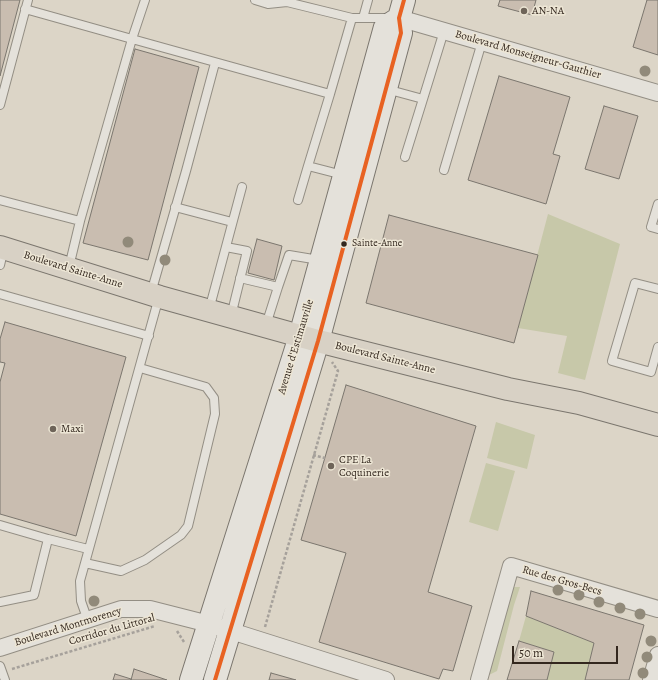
<!DOCTYPE html>
<style>
body{margin:0}
#map{position:relative;width:658px;height:680px;overflow:hidden;background:#dcd5c7;font-family:Alegreya,serif}
canvas{display:block}
.scale{position:absolute;left:512px;top:646px;width:106px;height:18px;box-sizing:border-box;border:2px solid #33271e;border-top:0;padding-left:5px;font-size:12px;line-height:14px;white-space:nowrap;color:#33271e;-webkit-text-stroke:3px #ede6d5;paint-order:stroke}
</style>
<div id="map">
<canvas width="658" height="680"></canvas>
<div class="scale">50 m</div>
</div>
<script>
const c = document.querySelector('canvas').getContext('2d');
c.lineJoin = 'round';
function fillPath(path, color) { c.fillStyle = color; c.fill(path, 'evenodd'); }
const poly = rows => new Path2D(rows.map(r => 'M' + r).join(''));
function strokePath(path, color, width, dash) { c.strokeStyle = color; c.lineWidth = width; c.lineCap = dash ? 'butt' : 'round'; c.setLineDash(dash || []); c.stroke(path); }
function drawText(font, color, halo, rows, align = 'center') {
  c.font = font + ' Alegreya,serif'; c.lineWidth = 3; c.setLineDash([]); c.textBaseline = 'middle'; c.strokeStyle = halo; c.fillStyle = color; for (const [text, x, y, turn = 0] of rows) {
    c.save(); c.translate(x, y); c.rotate((+turn || 0) * Math.PI / 180); c.textAlign = isNaN(turn) ? turn : align; if (halo) c.strokeText(text, 0, 0); c.fillText(text, 0, 0); c.restore();
  }
}
const green = poly([
 [548,214,620,244,585,380,558,373,567,336,518,328],
 [496,422,535,435,527,469,487,458],
 [486,463,515,471,498,531,469,522],
 [513,587,520,587,514,605,497,671,489,675,490,666],
 [526,616,594,643,585,680,547,680,554,652,519,641]
]);
const building = poly([
 [0,0,20,0,0,76,0,0],
 [500,0,536,0,532,15,498,6,500,0],
 [647,0,658,0,658,55,633,47,647,0],
 [135,49,199,67,148,260,83,243,135,49],
 [499,76,570,97,553,154,560,156,546,204,468,180,499,76],
 [604,106,638,116,619,179,585,169,604,106],
 [389,215,538,255,514,343,366,303,389,215],
 [257,239,282,246,274,280,248,273,257,239],
 [5,322,126,357,76,536,0,514,0,382,5,363,0,362,0,339,5,322],
 [346,385,476,426,428,592,472,606,453,671,443,669,439,679,319,642,346,553,301,540,346,385],
 [531,591,644,625,629,680,585,680,594,643,526,616,531,591],
 [519,641,554,652,547,680,507,680,519,641],
 [134,669,167,680,131,680,134,669],
 [271,673,296,680,269,680,271,673],
 [115,674,131,679,131,680,113,680,115,674]
]);
const path = poly([
 [313,455,325,458],
 [265,627,338,371,332,362],
 [177,631,184,642],
 [12,669,155,626]
]);
const service = poly([
 [255,0,268,4,287,2,352,18,390,18],
 [25,9,132,39,145,0],
 [363,18,368,0],
 [386,89,423,99,444,31],
 [330,94,352,18],
 [0,105,28,0],
 [405,157,423,99],
 [444,170,482,42],
 [0,200,80,221,132,39,330,94,308,166,343,175],
 [298,200,308,166],
 [658,204,651,227,658,229],
 [175,207,232,222],
 [226,247,247,251,231,316],
 [0,265,4,248],
 [69,267,80,221],
 [240,278,278,287,266,325],
 [278,287,289,255,319,260],
 [151,293,186,171,215,63],
 [0,294,149,336],
 [209,310,242,187],
 [651,372,612,361,635,283,658,289],
 [651,372,658,347],
 [0,525,48,539],
 [85,563,121,571,145,560,181,535,188,526,215,414,214,398,206,387,140,368],
 [0,602,34,595,48,539,88,549],
 [88,621,81,601,80,581,159,297],
 [0,666,5,680]
]);
const minor = poly([
 [399,18,658,93],
 [0,648,121,609,150,609,209,624,386,680],
 [479,680,511,566,658,609],
 [651,680,658,655]
]);
const secondary = poly([
 [191,680,300,336,385,27,399,18],
 [215,680,318,341,401,33,399,18,404,0]
]);
const primary = poly([
 [0,247,160,297,318,341,508,389,579,403,658,425]
]);
const bus1 = poly([
 [215,680,318,341,401,33,399,18,404,0]
]);
const trees = [
 [645,71],
 [128,242],
 [165,260],
 [558,590],
 [579,595],
 [94,601],
 [599,602],
 [620,608],
 [640,614],
 [651,641],
 [647,657],
 [643,673]
];
const markers = [
 [524,11,4,"#6e6459"],
 [344,244,3.5,"#33271e"],
 [53,429,4,"#6e6459"],
 [331,466,4,"#6e6459"]
];
const busNames = [
 ["Sainte-Anne",352,244]
];
const poiNames = [
 ["AN-NA",532,11],
 ["Maxi",61,429],
 ["CPE La",339,460],
 ["Coquinerie",339,473]
];
const streetNames = [
 ["Boulevard Monseigneur-Gauthier",528,55,16],
 ["Boulevard Sainte-Anne",73,270,17],
 ["Avenue d'Estimauville",296,347,-73],
 ["Boulevard Sainte-Anne",385,358,14],
 ["Rue des Gros-Becs",562,581,16],
 ["Boulevard Montmorency",68,627,-17],
 ["Corridor du Littoral",112,630,-16]
];
fillPath(green, '#c7c8a9');
fillPath(building, '#c9bdb0');
strokePath(building, '#7b766e', 1);
strokePath(service, '#938e84', 10);
strokePath(minor, '#938e84', 18);
strokePath(secondary, '#7b766e', 24);
strokePath(primary, '#7b766e', 24);
strokePath(path, '#a6a19b', 2.5, [3, 2]);
strokePath(service, '#e4e1da', 8);
strokePath(minor, '#e4e1da', 16);
strokePath(secondary, '#e4e1da', 22);
strokePath(primary, '#d8d1c5', 22);
strokePath(bus1, '#e86222', 4);
c.fillStyle = '#918a7a';
for (const [x, y] of trees) { c.beginPath(); c.arc(x, y, 5.5, 0, 2 * Math.PI); c.fill(); }
for (const [x, y, r, color] of markers) { const dot = new Path2D(); dot.arc(x, y, r, 0, 2 * Math.PI); c.fillStyle = color; c.fill(dot); strokePath(dot, '#ede6d5', 1.5); }
drawText('10px', '#33271e', '#ede6d5', busNames, 'left');
drawText('11px', '#33271e', '#ede6d5', poiNames, 'left');
drawText('11px', '#33271e', '#ede6d5', streetNames);
</script>
